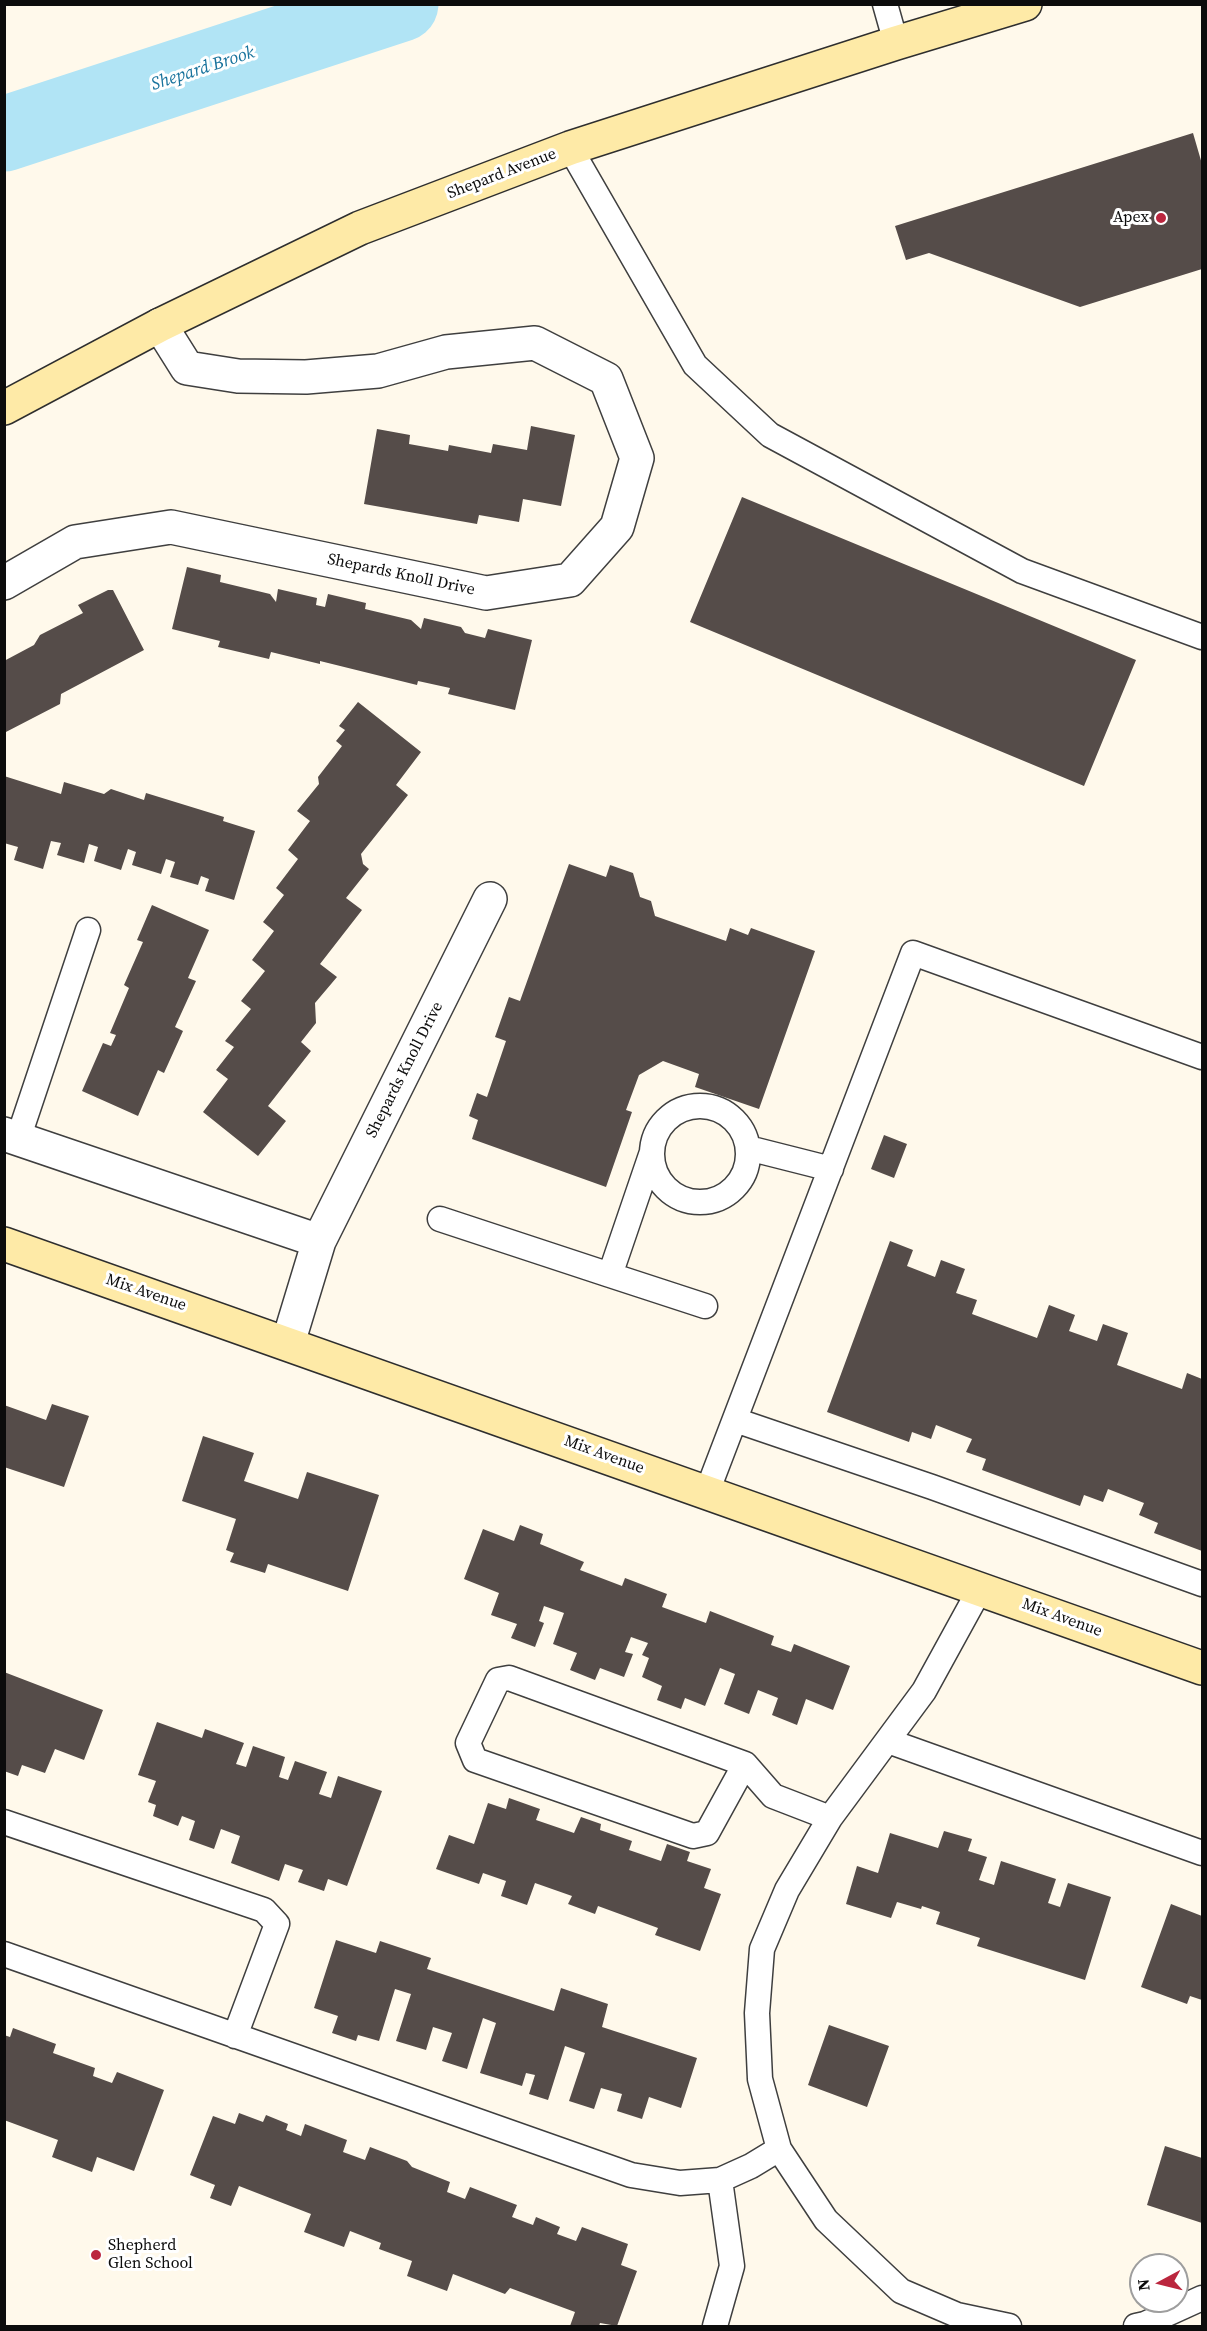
<!DOCTYPE html>
<style>
body{margin:0}
#map{position:relative;width:1207px;height:2331px;overflow:hidden;background:#fff9eb;font-family:"Source Serif 4",serif}
canvas{display:block}
.frame{position:absolute;inset:0;border:6px solid #0c0c0c;pointer-events:none}
.north{position:absolute;left:1129px;top:2253px;width:60px;height:60px;box-sizing:border-box;background:#fff;border:2px solid #9e9e9e;border-radius:50%;rotate:263deg;font-size:16px;font-weight:700;line-height:24px;text-align:center;color:#0c0c0c}
.north::after{content:'';display:block;margin:auto;width:21px;height:27px;background:#bb263e;clip-path:polygon(50% 0,100% 100%,50% 72%,0 100%)}
</style>
<div id="map">
<canvas width="1207" height="2331"></canvas>
<div class="frame"></div>
<div class="north">N</div>
</div>
<script>
const c = document.querySelector('canvas').getContext('2d');
c.lineJoin = 'round';
const poly = rows => new Path2D(rows.map(r => 'M' + r).join(''));
function strokePath(path, color, width, dash) { c.strokeStyle = color; c.lineWidth = width; c.lineCap = dash ? 'butt' : 'round'; c.setLineDash(dash || []); c.stroke(path); }
function fillPath(path, color) { c.fillStyle = color; c.fill(path, 'evenodd'); }
function drawText(font, color, halo, rows, align = 'center') {
  c.font = font + ' "Source Serif 4",serif'; c.lineWidth = 6; c.setLineDash([]); c.textBaseline = 'middle'; c.strokeStyle = halo; c.fillStyle = color; for (const [text, x, y, turn = 0] of rows) {
    c.save(); c.translate(x, y); c.rotate((+turn || 0) * Math.PI / 180); c.textAlign = isNaN(turn) ? turn : align; if (halo) c.strokeText(text, 0, 0); c.fillText(text, 0, 0); c.restore();
  }
}
const river = poly([
 [4,134,401,4]
]);
const building = poly([
 [1193,133,1202,164,1202,269,1080,307,929,253,906,260,895,226],
 [531,426,575,435,561,506,523,499,519,522,479,515,477,524,364,504,377,429,410,435,409,444,448,451,449,445,491,453,493,444,527,450],
 [742,497,1136,660,1084,786,690,622],
 [187,567,221,575,220,582,270,594,276,602,278,589,317,598,316,605,325,607,328,594,366,603,365,609,411,620,421,629,424,618,461,627,465,633,485,638,488,629,532,640,515,710,448,694,450,688,418,681,417,685,320,661,320,664,271,652,269,659,218,647,220,641,172,629],
 [108,590,113,590,144,650,61,694,60,704,4,733,4,661,34,645,40,635,83,613,78,605],
 [358,702,421,752,396,785,408,795,361,854,363,864,369,869,346,898,362,910,320,964,337,977,315,1003,316,1023,301,1042,311,1051,268,1106,286,1121,258,1156,203,1112,228,1079,216,1070,234,1047,225,1041,251,1009,241,1001,265,971,252,960,274,931,263,922,284,895,276,888,298,859,288,850,310,821,297,811,319,784,318,777,342,746,336,741,345,730,339,726],
 [4,776,61,794,64,782,104,794,111,789,144,800,146,793,224,817,223,821,255,831,234,900,205,891,209,879,201,876,198,885,170,877,175,862,166,859,161,874,132,865,136,852,128,849,121,870,94,861,98,847,89,844,84,863,57,855,61,843,51,841,43,869,14,860,18,847,4,843],
 [569,864,606,877,610,865,633,873,640,897,651,901,655,916,726,941,730,928,748,935,751,928,815,951,759,1109,695,1087,699,1074,663,1061,639,1075,626,1110,632,1112,606,1187,472,1139,478,1120,469,1116,477,1093,487,1097,506,1041,495,1037,509,997,520,1001],
 [152,905,209,930,188,978,196,981,175,1027,183,1031,164,1073,158,1070,138,1116,82,1091,103,1043,111,1046,116,1035,110,1033,129,988,124,985,143,942,137,940],
 [884,1135,907,1144,894,1178,871,1169],
 [890,1241,913,1250,907,1266,935,1277,941,1260,965,1269,956,1293,977,1300,972,1314,1037,1338,1049,1305,1075,1315,1069,1331,1097,1341,1103,1324,1128,1333,1117,1365,1182,1389,1187,1373,1202,1379,1202,1551,1154,1533,1158,1523,1139,1515,1144,1503,1108,1489,1103,1502,1084,1495,1080,1506,982,1470,986,1459,966,1452,972,1439,936,1425,931,1439,912,1432,909,1442,827,1412],
 [52,1404,89,1416,64,1487,4,1467,4,1405,46,1420],
 [203,1436,254,1453,244,1481,298,1499,307,1472,379,1495,348,1591,268,1564,265,1573,230,1562,234,1553,226,1550,236,1519,182,1501],
 [520,1525,543,1534,540,1544,584,1562,580,1570,622,1586,625,1578,667,1594,662,1607,706,1623,710,1611,774,1636,771,1645,791,1652,794,1644,850,1666,833,1710,806,1699,797,1725,772,1715,778,1698,758,1690,749,1714,724,1704,735,1674,720,1668,705,1706,685,1698,681,1709,657,1700,662,1686,642,1677,649,1658,642,1655,648,1643,631,1637,625,1652,633,1654,624,1677,600,1668,595,1680,570,1670,577,1653,553,1644,564,1613,544,1606,539,1621,544,1623,535,1647,511,1638,517,1624,491,1615,499,1593,464,1579,483,1529,514,1541],
 [4,1672,103,1710,84,1760,55,1749,45,1773,22,1765,18,1776,4,1771],
 [157,1722,202,1738,205,1729,244,1743,236,1764,246,1767,253,1746,285,1757,279,1777,288,1780,295,1761,327,1772,319,1794,331,1798,338,1776,382,1791,347,1886,328,1879,324,1891,298,1882,303,1870,285,1864,279,1881,231,1863,240,1836,221,1829,214,1849,189,1840,195,1821,182,1816,178,1826,153,1816,156,1805,148,1802,156,1781,138,1775],
 [509,1798,540,1809,536,1820,574,1833,581,1817,601,1824,600,1830,632,1841,629,1850,661,1861,667,1844,690,1852,687,1861,711,1869,704,1888,721,1894,700,1951,655,1935,658,1928,598,1906,595,1914,568,1904,572,1896,535,1883,527,1905,501,1896,506,1881,483,1873,479,1884,436,1869,449,1835,474,1844,488,1803,506,1809],
 [944,1831,972,1839,968,1851,987,1857,979,1880,994,1885,1001,1861,1056,1879,1048,1903,1060,1907,1068,1883,1111,1897,1085,1980,977,1946,980,1938,936,1924,940,1912,922,1906,921,1909,897,1902,891,1918,846,1904,857,1866,878,1873,890,1833,938,1848],
 [1171,1904,1202,1916,1202,2000,1190,1996,1187,2004,1141,1987],
 [336,1940,376,1953,380,1941,431,1958,427,1969,554,2011,561,1988,608,2004,602,2027,697,2058,681,2108,649,2097,642,2119,617,2111,622,2094,601,2088,594,2109,569,2101,585,2053,565,2046,548,2100,529,2094,535,2075,526,2073,522,2086,480,2073,496,2023,483,2018,467,2069,442,2061,452,2033,433,2027,426,2050,396,2041,411,1994,395,1989,379,2041,358,2035,356,2041,332,2033,338,2016,314,2008],
 [829,2025,889,2046,867,2107,808,2085],
 [13,2028,56,2044,53,2053,95,2068,93,2076,112,2083,117,2072,164,2090,134,2171,97,2157,92,2172,52,2157,58,2140,4,2120,4,2035,10,2037],
 [239,2113,263,2122,266,2115,288,2124,286,2130,301,2136,305,2124,347,2140,343,2152,365,2160,370,2147,407,2161,412,2167,450,2182,447,2192,465,2199,470,2187,517,2205,512,2217,533,2225,536,2217,560,2227,557,2234,576,2241,582,2227,628,2244,621,2265,637,2271,617,2326,600,2323,599,2326,570,2326,575,2312,510,2288,505,2294,453,2274,447,2291,407,2276,412,2261,379,2249,381,2243,350,2231,344,2247,304,2232,311,2214,239,2186,231,2206,210,2198,215,2185,190,2175,213,2116,235,2124],
 [1165,2146,1202,2158,1202,2223,1147,2205]
]);
const lane = poly([
 [885,4,896,43],
 [570,148,695,365,770,435,1022,571,1202,637],
 '652 1154a48 48 0 1 1 96 0a48 48 0 1 1-96 0Z',
 [18,1139,88,930],
 [748,1148,831,1169],
 [652,1152,610,1275,705,1306],
 [440,1219,610,1275],
 [735,1420,932,1487,1202,1584],
 [707,1492,913,953,1202,1057],
 [980,1589,924,1691,830,1818,787,1890,762,1949,757,2013,760,2079,779,2149,826,2220,901,2291,957,2315,1009,2326],
 [888,1741,1202,1853],
 [745,1764,707,1833,693,1836,475,1760,468,1743,498,1680,509,1678,745,1764,773,1796,830,1818],
 [4,1822,264,1910,277,1924,235,2036],
 [4,1954,631,2175,680,2183,720,2180,751,2166,779,2149],
 [715,2326,732,2266,720,2180],
 [1136,2326,1145,2324,1202,2298]
]);
const street = poly([
 [4,583,75,542,171,527,486,593,570,580,617,527,637,458,606,379,535,343,446,352,378,371,306,377,238,376,187,368,160,325],
 [4,1134,319,1241,288,1343],
 [319,1241,490,899]
]);
const secondary = poly([
 [4,408,160,325,360,228,570,148,896,43,1025,4],
 [4,1244,1202,1668]
]);
const markers = [
 [1161,218,6,"#bb263e"],
 [96,2255,6,"#bb263e"]
];
const streetNames = [
 ["Shepard Avenue",502,174,-21],
 ["Shepards Knoll Drive",401,575,12],
 ["Shepards Knoll Drive",405,1070,-63],
 ["Mix Avenue",146,1293,19],
 ["Mix Avenue",604,1455,20],
 ["Mix Avenue",1062,1618,20]
];
const poiNames = [
 ["Apex",1149,218],
 ["Shepherd",108,2246,"left"],
 ["Glen School",108,2264,"left"]
];
const waterNames = [
 ["Shepard Brook",203,69,-18]
];
strokePath(river, '#b1e4f5', 75);
fillPath(building, '#554c49');
strokePath(lane, '#3f3f3f', 27);
strokePath(street, '#3f3f3f', 36);
strokePath(secondary, '#2e2e2e', 36);
strokePath(lane, '#fff', 24);
strokePath(street, '#fff', 33);
strokePath(secondary, '#feeaa7', 33);
for (const [x, y, r, color] of markers) { const dot = new Path2D(); dot.arc(x, y, r, 0, 2 * Math.PI); c.fillStyle = color; c.fill(dot); strokePath(dot, '#fff', 2); }
drawText('16px', '#0c0c0c', '#fff', streetNames);
drawText('16px', '#0c0c0c', '#fff', poiNames, 'right');
drawText('italic 18px', '#17729c', '#fff', waterNames);
</script>
